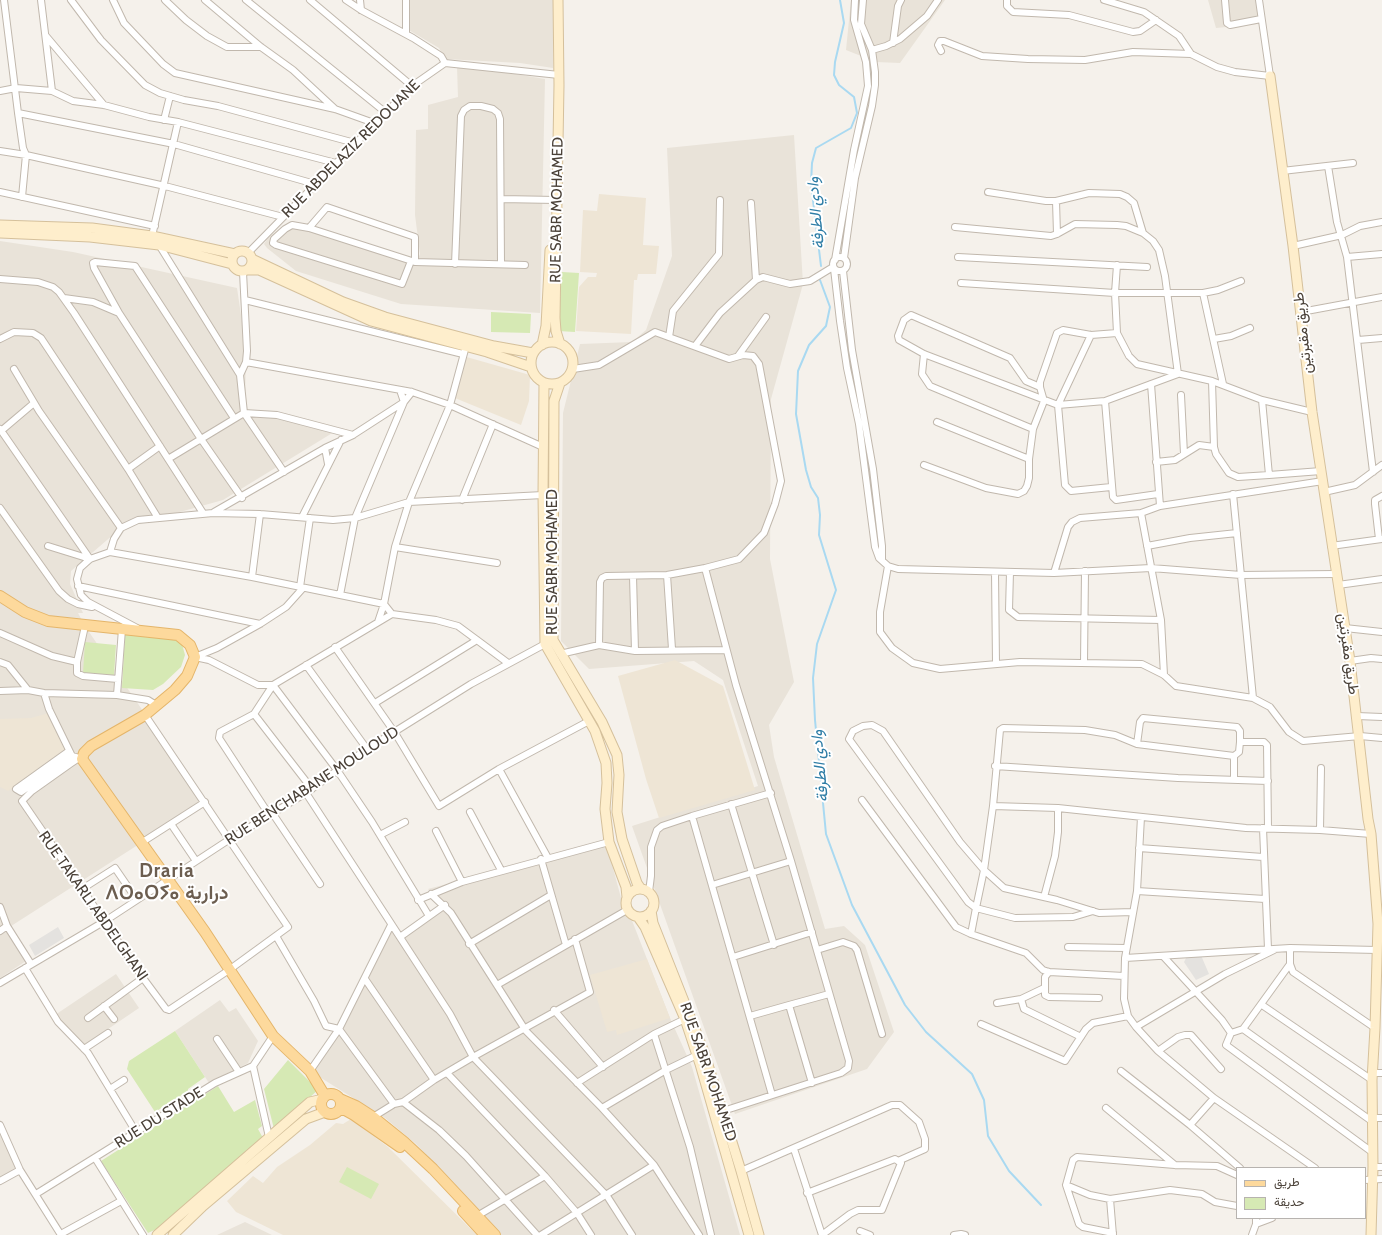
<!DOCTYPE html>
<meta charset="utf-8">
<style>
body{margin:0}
#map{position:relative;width:1382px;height:1235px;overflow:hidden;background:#f5f1eb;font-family:Cabin,Vazirmatn,sans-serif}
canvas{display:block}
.legend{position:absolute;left:1236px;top:1167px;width:130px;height:52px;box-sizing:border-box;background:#fff;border:1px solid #b7b3af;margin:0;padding:5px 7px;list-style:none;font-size:12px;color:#4a4138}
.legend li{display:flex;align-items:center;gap:8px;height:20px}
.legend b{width:20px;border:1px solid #b7b3af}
</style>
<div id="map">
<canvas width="1382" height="1235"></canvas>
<ul class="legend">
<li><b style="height:5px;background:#fdd99c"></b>طريق</li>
<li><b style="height:11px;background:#d6e9b4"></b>حديقة</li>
</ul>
</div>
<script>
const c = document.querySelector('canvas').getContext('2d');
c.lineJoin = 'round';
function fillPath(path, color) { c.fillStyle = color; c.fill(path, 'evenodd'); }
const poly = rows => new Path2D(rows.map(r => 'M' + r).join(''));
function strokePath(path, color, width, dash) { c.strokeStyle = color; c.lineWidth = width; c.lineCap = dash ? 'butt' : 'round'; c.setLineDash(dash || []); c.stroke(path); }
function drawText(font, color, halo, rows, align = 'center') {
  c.font = font + ' Cabin,Vazirmatn,"Noto Sans Tifinagh",sans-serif'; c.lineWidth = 4; c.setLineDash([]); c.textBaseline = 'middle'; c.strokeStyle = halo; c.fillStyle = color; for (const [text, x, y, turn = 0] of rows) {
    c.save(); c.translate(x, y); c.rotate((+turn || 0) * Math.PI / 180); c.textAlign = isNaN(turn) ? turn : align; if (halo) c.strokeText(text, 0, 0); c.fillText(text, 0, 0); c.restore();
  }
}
const residential = poly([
 [408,0,553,0,553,68,520,63,445,59,439,48,407,29],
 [851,0,945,0,900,63,876,62,846,50],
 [1208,0,1256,0,1259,24,1216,28],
 [457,67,503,72,545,79,540,313,401,304,296,271,267,248,264,244,268,238,280,228,291,223,417,261,420,254,415,215,416,130,428,129,428,105,458,97],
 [794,135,803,284,771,399,770,559,794,682,769,725,774,757,825,929,844,926,865,945,894,1032,867,1069,735,1114,632,826,758,786,723,680,694,661,589,669,561,641,563,413,580,344,632,342,646,330,672,256,667,148],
 [0,241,73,252,237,288,246,349,245,409,334,432,223,500,158,518,138,520,121,528,71,571,70,584,83,613,78,613,85,626,205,802,8,928,26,961,0,978],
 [606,842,621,898,631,918,670,1018,692,1067,740,1235,501,1235,416,1144,385,1118,310,1071,339,1029,391,925,400,937,445,905,428,889],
 [116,974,139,1008,83,1046,55,1015],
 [220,1000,229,1012,236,1008,258,1041,248,1063,209,1083,175,1031],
 [0,1132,16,1169,0,1179],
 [245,1222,272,1235,217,1235]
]);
const education = poly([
 [599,194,646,198,643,245,659,246,656,274,638,274,637,280,634,280,631,334,576,331,579,287,588,277,596,277,597,273,580,272,583,210,597,211],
 [463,356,530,375,529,401,521,425,450,396],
 [675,660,723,686,755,790,659,818,646,779,618,676],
 [49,713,67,749,8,791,0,787,0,719,31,718],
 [647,959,670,1018,617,1035,616,1030,607,1032,590,975],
 [351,1119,388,1147,477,1235,283,1235,236,1212,227,1201,253,1176,263,1183,277,1167,310,1145,336,1123,343,1124]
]);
const green = poly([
 [562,272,579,273,575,332,558,331],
 [491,312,531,314,530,333,491,332],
 [125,633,170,636,182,644,185,655,181,667,163,684,153,690,122,688],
 [85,642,116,645,114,675,83,673],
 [175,1031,205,1077,188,1089,188,1091,155,1112,127,1069,129,1061],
 [288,1060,318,1090,274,1129,264,1089],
 [218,1086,234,1112,255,1100,262,1126,258,1129,263,1138,161,1227,148,1233,101,1161],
 [347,1167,379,1184,371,1199,339,1182]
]);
const parking = poly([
 [58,927,64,938,35,956,29,945],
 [1200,953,1209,974,1196,980,1184,962,1187,956]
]);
const stream = poly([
 [821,266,811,184,812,163,816,148,851,128,857,113,854,97,839,85,834,75,835,62,844,23,840,0],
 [820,280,830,307,826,326,809,345,798,371,796,414,806,470,811,487,818,498,820,515,819,535,836,590,817,644,813,678,815,720,826,834,852,905,905,1005,926,1032,972,1074,984,1100,988,1136,1009,1171,1041,1205]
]);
const street = poly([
 [4,0,18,113,23,148,26,155,165,186,283,217],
 [41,0,52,91],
 [71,0,101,40,145,85,160,93,184,100,218,106,355,143],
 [113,0,124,23,163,64,175,73,335,109,374,123],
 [165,0,186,20,207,36,227,47,261,47],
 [205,0,261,47,293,70,335,109],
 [246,0,385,112],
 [310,0,412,86],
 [346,0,361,10,413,38,441,56,445,63],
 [360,0,361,10],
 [406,0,406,34],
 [1007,0,1007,6,1013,12,1069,15,1133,32,1140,31,1156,20],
 [1104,0,1144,12,1179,36,1191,54],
 [1225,0,1227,23,1230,25,1261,19],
 [46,36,104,105],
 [893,43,898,6,901,0],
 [872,50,886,46,900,39,927,16,938,0],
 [941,51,938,45,940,41,944,41,982,56,1028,59,1085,60,1133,52,1191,54,1217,67,1235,72,1270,76,1259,0],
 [0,91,16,88,52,91,73,101,104,105,149,117,178,122,336,163],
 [18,113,174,144,315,184],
 [164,120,170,96],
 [0,151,26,155,22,197],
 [1328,166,1337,222,1347,257,1373,472],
 [1282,171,1353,163],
 [0,192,155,226],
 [988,192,1046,201,1056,201,1089,193,1120,194,1127,197,1134,203,1143,233],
 [501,199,556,200],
 [1056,201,1057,234],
 [751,203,756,280],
 [955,227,1051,236,1057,234,1075,224,1117,225,1126,226,1143,233,1153,241,1159,250,1165,276,1178,374,1105,401,1058,405,924,354,899,340,898,336,904,320,911,315,1010,358,1026,381,1040,387],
 [309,228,415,262,525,265],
 [152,236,178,122],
 [159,245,240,375],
 [1293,246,1342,235,1360,226,1382,222],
 [248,253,412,86,445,63,559,75],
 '833 264a7 7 0 1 1 14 0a7 7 0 1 1-14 0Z',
 [958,257,1147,267],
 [1347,257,1382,254],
 [844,258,855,178,872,106,875,85,875,72,872,50,861,24,863,0],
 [835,260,854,150,868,86,866,62,854,20,855,0],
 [411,261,402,284,276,245,273,243,274,239,285,229,292,225,309,228,327,207,415,237,415,262],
 [455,264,461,116,464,110,470,106,481,106,493,109,498,113,500,119,501,263],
 [1117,265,1115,293,1117,333,1129,356,1137,364,1212,381,1262,400,1312,412],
 [834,269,840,321,847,368,859,424,875,547,879,558,888,566,898,569,1054,573,1151,568,1241,575,1335,574],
 [843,271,852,350,873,469,882,546,882,560],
 [243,272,247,351,246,362,240,375,244,413,284,472],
 [0,279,38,282,53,287,59,292,74,313,203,513],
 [961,283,1115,293,1203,293,1223,384],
 [1203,293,1218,290,1241,281],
 [64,298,93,302,119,313,201,439,242,498],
 [245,300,463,354],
 [1301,312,1382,297],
 [119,313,94,268,93,263,95,262,135,266,234,418],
 [1091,335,1058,405,1065,485,1071,491,1111,487],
 [669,337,673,311,719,254,720,200],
 [0,339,14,332,33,333,41,338,128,469,158,518],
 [1214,339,1231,336,1250,328],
 [1358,340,1382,338],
 [695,346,720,313,756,280,763,277,790,284,810,281,833,267],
 [924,354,922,374,930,386,1033,429],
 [738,356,766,317],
 [246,362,412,392,450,405,543,447],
 [14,369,39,411,121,528],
 [573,369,599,365,655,332,729,359,743,355,753,356,759,364,781,481,775,504,764,533,739,559,705,568,667,575,606,576,602,578,600,582,599,645],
 [1212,381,1214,447,1216,454,1229,473,1238,477,1269,475,1262,400],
 [1151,384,1160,506],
 [1181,395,1184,454],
 [1105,401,1113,497,1116,500,1158,494],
 [937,422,1029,459],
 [0,429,90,559],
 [1,431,34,403],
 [325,448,328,464],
 [168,459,244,413,277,415,353,435],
 [1156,462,1175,460,1199,445,1214,447],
 [924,465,986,488,1018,494,1024,491,1027,486,1029,478,1029,459,1033,429,1044,401,1040,387,1040,382,1057,333,1063,330,1091,335,1117,333],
 [128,469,160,446],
 [1269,475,1321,471],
 [1324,492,1355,485,1382,465],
 [1233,494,1253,698],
 [462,500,493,424],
 [0,508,59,591,68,599,78,604,92,607],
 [214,512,325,448,353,435,404,402,412,392],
 [302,517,341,440],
 [1379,539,1375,504,1375,500,1382,496],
 [48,546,90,559],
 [1147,546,1190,538,1237,533],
 [1331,546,1382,539],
 [395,547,497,563],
 [110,552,252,577,384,604,392,614,436,620,458,626,508,663],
 [888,566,880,612,880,632,892,648,913,663,940,669,1020,662,1142,664,1164,675,1176,686,1253,698,1270,707,1289,732,1303,741,1360,736,1382,738],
 [705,568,736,685,791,861,849,1061,848,1068,841,1073,723,1111],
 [995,572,996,664],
 [1010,572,1009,610,1018,617,1161,620],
 [1054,573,1068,527,1072,522,1080,518,1141,513],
 [667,575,672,649],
 [633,576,635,651],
 [252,577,260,514],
 [1338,585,1382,579],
 [78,586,260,624],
 [300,587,310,518],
 [340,595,355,518,404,402,400,390],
 [378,622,384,604,395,547,409,502,450,405,466,346],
 [85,626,77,662,77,673,83,676,118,679],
 [137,628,88,602,81,595,77,579,80,568,90,559,110,552,114,539,121,528,138,520,213,513,260,514,333,520,355,518,409,502,543,495],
 [1345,628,1382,632],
 [0,633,52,656,77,662],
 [335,647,395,733,439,806,499,769,589,721],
 [560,654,599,645,635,651,726,650],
 [195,657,209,660,258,685,273,685,337,770,372,822,429,916],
 [195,657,217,648,260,624,286,607,303,588],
 [1350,661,1371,658,1382,659],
 [0,662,8,665,28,690],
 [1084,663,1085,571],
 [306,665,367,749],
 [1164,675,1161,620,1141,513,1160,506,1323,481],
 [0,691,28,690,44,693,117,695,148,700,156,705],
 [44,693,49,709,72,756,79,758],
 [117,695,122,629],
 [375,703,477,640],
 [254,714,312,789],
 [1357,716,1382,717],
 [1240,742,1264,742,1267,745,1268,828],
 [1137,744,1140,722,1143,718,1237,727,1240,731,1240,742,1239,752,1234,756,1234,780],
 [82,759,79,758,70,764,32,791,22,801,143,978,166,1009,169,1010,229,970,288,927,145,715],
 [995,766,1178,778,1268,781],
 [499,769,548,858],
 [34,783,21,792,16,789,69,751],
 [34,785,34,783,72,756],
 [306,793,450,1014,473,1057,607,1196,632,1235],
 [862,800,956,927,971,934,1026,953,1043,970,1049,972,1124,976],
 [731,804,774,945],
 [993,806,1058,808,1246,828,1320,830,1371,834],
 [470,812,501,870],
 [273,814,320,884],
 [270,816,219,738,220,732,254,714,273,685,392,614],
 [692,816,772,1095],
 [1141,817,1137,891,1125,958,1124,999,1128,1016,1136,1027,1158,1051,1214,1098,1315,1168],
 [171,824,196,861],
 [1263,828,1268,949],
 [1320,830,1321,768],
 [436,831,462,882],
 [380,835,405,822],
 [141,843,205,802],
 [1139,848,1263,857],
 [541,859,566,945],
 [712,885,791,861],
 [82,889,115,868,137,900],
 [1137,891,1265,899],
 [649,892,651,876,651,847,657,830,662,826,692,816,771,793],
 [431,894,451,913,526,1031,602,1108,654,1165,699,1235],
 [1044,897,1055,856,1058,832,1058,808],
 [418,900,462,882,609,842],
 [0,907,7,926,31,964],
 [1133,912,1099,913,1057,900,1004,888,984,870,993,806,1000,730,1003,728,1085,730,1115,735,1137,744,1234,756],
 [0,931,7,926],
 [971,934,976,908,984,870,960,842,883,731,872,725,863,726,853,731,849,739,968,902,976,908,1015,918,1073,917,1093,911],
 [276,936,314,1001,326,1026,339,1029],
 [400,937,445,905],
 [469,944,551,895],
 [1068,947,1126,948],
 [1290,948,1290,964,1293,972,1375,1028],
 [817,950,843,942,854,946,857,950,882,1034],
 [1163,956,1222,1020,1231,1033],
 [733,957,812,932],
 [1125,958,1290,948,1377,950],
 [1290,964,1243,1029,1231,1033,1226,1045,1372,1152],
 [25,968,58,1022,88,1053,136,1132],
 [1049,972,1045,977,1045,995,1049,997,1099,998],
 [365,979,434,1080],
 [0,983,105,921,230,839,306,793,367,749,471,684,545,644],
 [497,985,627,910],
 [1021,999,1024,1009,1081,1037],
 [997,1003,1021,999,1044,988],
 [789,1005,829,994],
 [1262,1005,1372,1080],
 [104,1006,114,1019],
 [554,1010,603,1067],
 [750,1016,789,1005,812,1083],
 [88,1018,143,978],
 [981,1024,1065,1061,1086,1029,1093,1023,1128,1016],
 [1136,1027,1225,974,1274,950],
 [339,1029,394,1104],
 [1243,1029,1373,1122],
 [654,1034,690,1147,711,1235],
 [217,1039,239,1072],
 [84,1049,108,1033],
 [1158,1051,1178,1037,1185,1035,1191,1035,1221,1069],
 [253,1066,269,1137],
 [310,1071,339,1029,391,925],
 [1121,1071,1190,1125,1240,1168],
 [447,1073,545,1176,577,1213,591,1235],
 [1373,1073,1382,1073],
 [577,1083,654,1034,685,1019],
 [110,1089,124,1080],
 [403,1102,439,1130,466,1156,537,1235],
 [602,1108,666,1070,697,1055],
 [1106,1108,1175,1165],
 [373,1117,394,1104,403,1102,434,1080,473,1057,590,992,575,939],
 [1373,1118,1382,1118],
 [0,1125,20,1170,61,1235],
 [1190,1125,1214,1098],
 [794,1149,822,1235],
 [95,1158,143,1235],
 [1373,1167,1382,1167],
 [741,1171,892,1105,900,1105,919,1122,925,1139,925,1149,898,1161],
 [1237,1175,1217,1166,1175,1165,1077,1157,1073,1160,1066,1185,1090,1195,1110,1199,1170,1190,1202,1194,1215,1202,1237,1206],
 [1365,1180,1382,1179],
 [0,1181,20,1170],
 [1066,1185,1079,1224,1083,1227,1113,1233],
 [807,1193,895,1159,901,1163,882,1210,858,1210,850,1214,822,1235],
 [36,1194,215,1083,253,1066,273,1036],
 [1110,1199,1113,1235],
 [477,1216,545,1176],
 [1256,1224,1272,1218],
 [860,1231,870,1235],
 [61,1234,121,1201],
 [541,1235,654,1165],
 [954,1235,961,1234,965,1235],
 [1252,1235,1256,1224,1256,1218]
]);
const secondary = poly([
 [558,0,559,85,555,318,556,331,560,344],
 [1270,76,1293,246,1312,412,1350,661,1368,819,1371,834,1378,924,1375,1028,1372,1080,1373,1167,1371,1235],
 [0,225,92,228,152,236,235,254],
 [0,233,90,237,159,245,232,264],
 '232 261a10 10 0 1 1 20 0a10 10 0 1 1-20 0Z',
 [252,259,343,302,385,317,494,346,533,353],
 [248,270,259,270,371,321,487,352,531,367],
 '531 363a21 21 0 1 1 42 0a21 21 0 1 1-42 0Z',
 [542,345,546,326,550,250],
 [544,383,543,495,545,644,595,731,606,763,607,783,605,809,609,842,626,887,627,897],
 [560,383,554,401,553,640,602,722,617,755,619,775,617,812,622,839,637,883,641,889],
 '626 903a14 14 0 1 1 28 0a14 14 0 1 1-28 0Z',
 [651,911,653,923,704,1052,741,1171,759,1235],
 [638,917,645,927,685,1019,700,1064,749,1235],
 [157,1235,310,1102,323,1099],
 [173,1235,203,1206,306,1119,325,1112]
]);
const primary = poly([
 [0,596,25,612,48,621,178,635,190,645,195,657,187,676,175,690,145,715,91,746,84,753,82,759,205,932,273,1036,310,1071,325,1096],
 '321 1104a10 10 0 1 1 20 0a10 10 0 1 1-20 0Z',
 [340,1099,356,1106,373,1117,404,1142,433,1169,495,1235],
 [339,1110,345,1110,354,1115,400,1147],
 [463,1211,485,1235]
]);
const streetNames = [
 ["RUE ABDELAZIZ REDOUANE",351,149,-45],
 ["RUE SABR MOHAMED",557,210,-89],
 ["طريق مقبرتين",1303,333,-96],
 ["RUE SABR MOHAMED",553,562,-90],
 ["طريق مقبرتين",1348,654,82],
 ["RUE BENCHABANE MOULOUD",312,786,-33],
 ["RUE TAKARLI ABDELGHANI",93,906,55],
 ["RUE SABR MOHAMED",708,1072,71],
 ["RUE DU STADE",159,1118,-32]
];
const waterNames = [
 ["وادي الطرفة",816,213,-95],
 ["وادي الطرفة",820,766,-95]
];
const districtNames = [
 ["Draria",167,871],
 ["ⴷⵔⴰⵔⵢⴰ درارية",167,893]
];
fillPath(residential, '#e9e3d9');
fillPath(education, '#eee5d5');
fillPath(green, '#d6e9b4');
fillPath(parking, '#e4e2df');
strokePath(stream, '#a9d9f1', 2);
strokePath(street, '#c1b8ad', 8);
strokePath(secondary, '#d5c09b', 11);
strokePath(primary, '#e4b56a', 12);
strokePath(street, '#fff', 6);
strokePath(secondary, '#feeecc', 9);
strokePath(primary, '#fdd99c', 10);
drawText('15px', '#4a4138', '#fff', streetNames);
drawText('italic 16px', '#2e7da6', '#fff', waterNames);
c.letterSpacing = '1px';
drawText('bold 19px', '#6c5e50', '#fff', districtNames);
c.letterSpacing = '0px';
</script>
